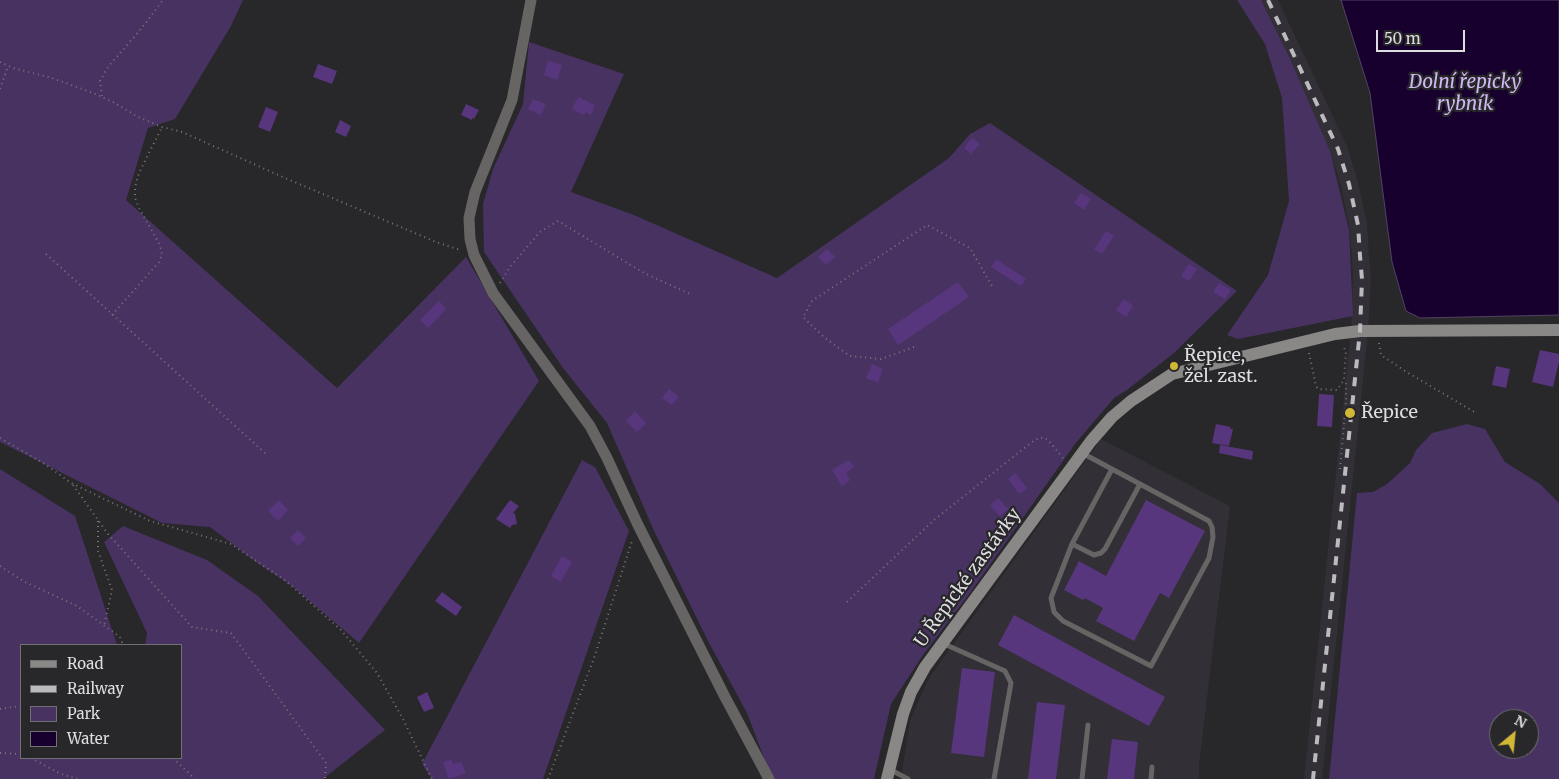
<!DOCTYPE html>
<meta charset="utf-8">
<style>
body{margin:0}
#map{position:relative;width:1559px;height:779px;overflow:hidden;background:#28272a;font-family:Merriweather,serif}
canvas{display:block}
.legend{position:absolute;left:20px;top:644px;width:162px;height:115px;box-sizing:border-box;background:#28272a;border:1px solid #717073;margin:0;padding:6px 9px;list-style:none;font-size:15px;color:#dedde0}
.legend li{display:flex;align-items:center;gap:10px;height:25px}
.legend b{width:25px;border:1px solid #717073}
.north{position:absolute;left:1489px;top:709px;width:50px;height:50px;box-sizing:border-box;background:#28272a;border:1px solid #717073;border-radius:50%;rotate:28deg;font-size:14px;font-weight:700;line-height:20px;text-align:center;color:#dedde0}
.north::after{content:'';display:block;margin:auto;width:18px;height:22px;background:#d0b836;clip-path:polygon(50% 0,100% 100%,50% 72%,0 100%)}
.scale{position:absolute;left:1376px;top:30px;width:89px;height:22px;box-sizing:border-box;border:2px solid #dedde0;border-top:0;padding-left:6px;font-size:15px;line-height:18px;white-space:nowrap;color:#dedde0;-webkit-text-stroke:4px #28272a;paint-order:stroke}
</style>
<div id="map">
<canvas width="1559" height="779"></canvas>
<ul class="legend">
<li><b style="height:6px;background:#898886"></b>Road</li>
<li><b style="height:6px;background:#bbbabd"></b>Railway</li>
<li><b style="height:14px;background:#473261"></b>Park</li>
<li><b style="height:14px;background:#17002e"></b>Water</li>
</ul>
<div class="north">N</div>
<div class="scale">50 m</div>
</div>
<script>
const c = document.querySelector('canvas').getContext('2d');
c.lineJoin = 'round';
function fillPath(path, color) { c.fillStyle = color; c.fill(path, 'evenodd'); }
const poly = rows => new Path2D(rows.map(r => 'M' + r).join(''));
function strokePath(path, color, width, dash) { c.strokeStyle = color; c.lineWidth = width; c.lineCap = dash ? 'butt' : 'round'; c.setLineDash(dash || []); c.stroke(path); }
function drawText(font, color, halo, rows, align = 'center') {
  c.font = font + ' Merriweather,serif'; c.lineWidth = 4.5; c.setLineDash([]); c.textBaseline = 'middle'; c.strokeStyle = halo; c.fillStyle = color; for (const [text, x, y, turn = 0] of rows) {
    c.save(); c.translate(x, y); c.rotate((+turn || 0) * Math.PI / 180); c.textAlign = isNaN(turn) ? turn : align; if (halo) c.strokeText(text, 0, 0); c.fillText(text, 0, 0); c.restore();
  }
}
const built = poly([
 [1258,0,1278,0,1347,146,1358,182,1367,223,1369,255,1371,279,1368,332,1322,779,1304,779,1351,330,1353,279,1352,256,1349,226,1341,186,1330,152],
 [1101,439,1230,506,1199,765,1199,779,901,779,910,720,929,678]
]);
const green = poly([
 [0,0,243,0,231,26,175,119,148,128,126,200,337,388,466,257,539,381,359,643,292,586,256,562,210,527,162,523,0,442],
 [1237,0,1261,0,1291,61,1330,151,1349,230,1353,316,1238,339,1227,335,1268,275,1289,201,1282,98,1265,44],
 [529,42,624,74,571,192,634,215,777,278,949,158,970,134,990,123,1237,291,1174,353,1127,390,1114,398,1075,444,970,593,923,655,891,704,874,779,772,779,747,713,708,641,655,533,607,423,563,368,484,252,483,204,493,169,523,104],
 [1467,424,1485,429,1505,462,1540,484,1559,503,1559,779,1329,779,1357,493,1373,492,1387,484,1410,463,1416,450,1432,433],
 [1499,719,1529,719,1529,749,1499,749],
 [582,460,595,467,629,531,543,779,432,779,422,764],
 [0,469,75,516,117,645,21,645,21,758,181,758,181,645,145,645,147,633,104,542,123,526,207,560,258,596,385,730,323,779,0,779]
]);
const water = poly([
 [1341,0,1559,0,1559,315,1420,318,1406,311,1392,262,1370,93,1341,0]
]);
const building = poly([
 [548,61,562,65,557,80,544,75],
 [318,64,337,71,332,84,313,77],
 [578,97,595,105,591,115,586,112,584,115,572,109],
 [533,99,546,104,541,115,528,109],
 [466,104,479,110,474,119,472,118,472,120,461,115],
 [266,107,278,112,270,132,258,127],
 [340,120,351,126,346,137,335,132],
 [972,138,980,144,971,154,964,148],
 [1081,193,1091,199,1084,210,1074,203],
 [1106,231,1114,236,1102,254,1094,249],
 [827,249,835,257,826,265,818,257],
 [996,259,1026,279,1021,286,991,267],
 [1189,264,1197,269,1189,281,1181,276],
 [958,282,969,297,898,345,888,329],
 [1219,283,1231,290,1225,299,1213,292],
 [1124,299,1133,306,1126,317,1116,310],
 [439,301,446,309,428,328,420,320],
 [1540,350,1559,354,1559,362,1553,387,1532,382],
 [872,364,883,369,878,383,866,378],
 [1496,366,1510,369,1506,388,1492,385],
 [669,389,679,397,672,405,662,398],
 [1319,394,1334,395,1332,427,1317,426],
 [635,411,646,423,637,432,626,421],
 [1216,424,1231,427,1230,429,1233,429,1229,446,1212,443],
 [1220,445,1253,451,1252,460,1219,453],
 [849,460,854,467,846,473,850,480,842,486,832,470],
 [1015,473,1027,488,1019,494,1008,479],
 [998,498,1008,509,1000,516,990,505],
 [279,500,288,510,278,521,268,511],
 [510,500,519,506,513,513,515,514,517,524,512,525,510,528,496,519],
 [1146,500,1205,531,1169,598,1160,593,1134,641,1096,621,1103,608,1085,598,1083,600,1064,590,1079,561,1106,576],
 [298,530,306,538,298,546,290,538],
 [562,556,572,562,561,582,551,576],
 [442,592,462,607,456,616,435,601],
 [1014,615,1165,697,1149,726,998,645],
 [962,668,995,672,984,757,951,753],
 [427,692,434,708,424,712,417,697],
 [1037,702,1065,705,1056,779,1028,779],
 [1112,739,1138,742,1134,779,1107,779],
 [451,759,453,764,461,762,466,773,449,779,443,763]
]);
const path = poly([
 [0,62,13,68,52,78,93,93,115,103,138,117,162,127,182,132,285,178,436,242,460,250],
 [0,89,8,66],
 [102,96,100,81,108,67,141,29,163,0],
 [46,254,266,454],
 [500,283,510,267,540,232,558,221,644,273,690,294],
 [112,315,159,262,162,255,160,245,139,208,135,198,135,187,139,173,162,127],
 [1379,343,1381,355,1405,371,1476,413],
 [914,347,881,359,850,356,825,338,803,317,812,301,927,225,970,248,992,286],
 [1309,353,1316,386,1318,389,1337,390,1344,380,1346,351,1342,345],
 [0,438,45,464,71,483,150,521,231,544,286,581,341,630,377,673,403,719,432,779],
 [1340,469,1346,402,1346,383,1344,380],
 [73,485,108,534,192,627,231,633,326,763,325,779],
 [98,521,98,551,112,590,104,626],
 [0,566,23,581,77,606,120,637,123,645],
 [847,602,934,520,1032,442,1039,438,1045,438,1049,441,1063,458],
 [0,709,21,706],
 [0,753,21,754],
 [31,758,61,774,78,779],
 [173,758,195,779],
 [548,779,594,658,632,541]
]);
const service = poly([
 [1082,453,1209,521,1212,527,1213,537,1209,558,1151,666,1063,621,1054,612,1051,598,1072,544,1112,469],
 [1072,544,1094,555,1101,553,1105,549,1140,484],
 [942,643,1005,671,1011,683,994,779],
 [891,770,908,779],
 [1082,779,1088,725],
 [1151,779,1152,767]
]);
const tertiary = poly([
 [531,0,512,100,475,192,469,218,470,239,474,255,493,293,590,426,607,458,638,525,725,697,769,779]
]);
const secondary = poly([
 [887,779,903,714,911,692,925,667,1091,441,1112,417,1131,401,1172,374,1335,334,1360,331,1559,330]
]);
const rail = poly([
 [1268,0,1338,149,1349,184,1358,225,1360,256,1362,279,1360,331,1313,779]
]);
const markers = [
 [1174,366,5,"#d0b836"],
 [1350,413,6,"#d0b836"]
];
const poiNames = [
 ["Řepice,",1184,356],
 ["žel. zast.",1184,377],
 ["Řepice",1361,413]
];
const streetNames = [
 ["U Řepické zastávky",968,578,-54]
];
const waterNames = [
 ["Dolní řepický",1465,83],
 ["rybník",1465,105]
];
fillPath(built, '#322f37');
fillPath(green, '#473261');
fillPath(water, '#17002e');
strokePath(water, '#534263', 1);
fillPath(building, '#58367d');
strokePath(path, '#78777a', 2, [1, 4]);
strokePath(service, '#666564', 5);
strokePath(tertiary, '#666564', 11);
strokePath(secondary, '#898886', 12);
strokePath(rail, '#bbbabd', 4, [9, 9]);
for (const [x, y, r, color] of markers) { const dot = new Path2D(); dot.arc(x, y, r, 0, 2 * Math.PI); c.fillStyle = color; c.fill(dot); strokePath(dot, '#28272a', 2); }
drawText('18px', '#dedde0', '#28272a', poiNames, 'left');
drawText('18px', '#dedde0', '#28272a', streetNames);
drawText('italic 19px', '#d1b8f5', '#28272a', waterNames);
</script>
